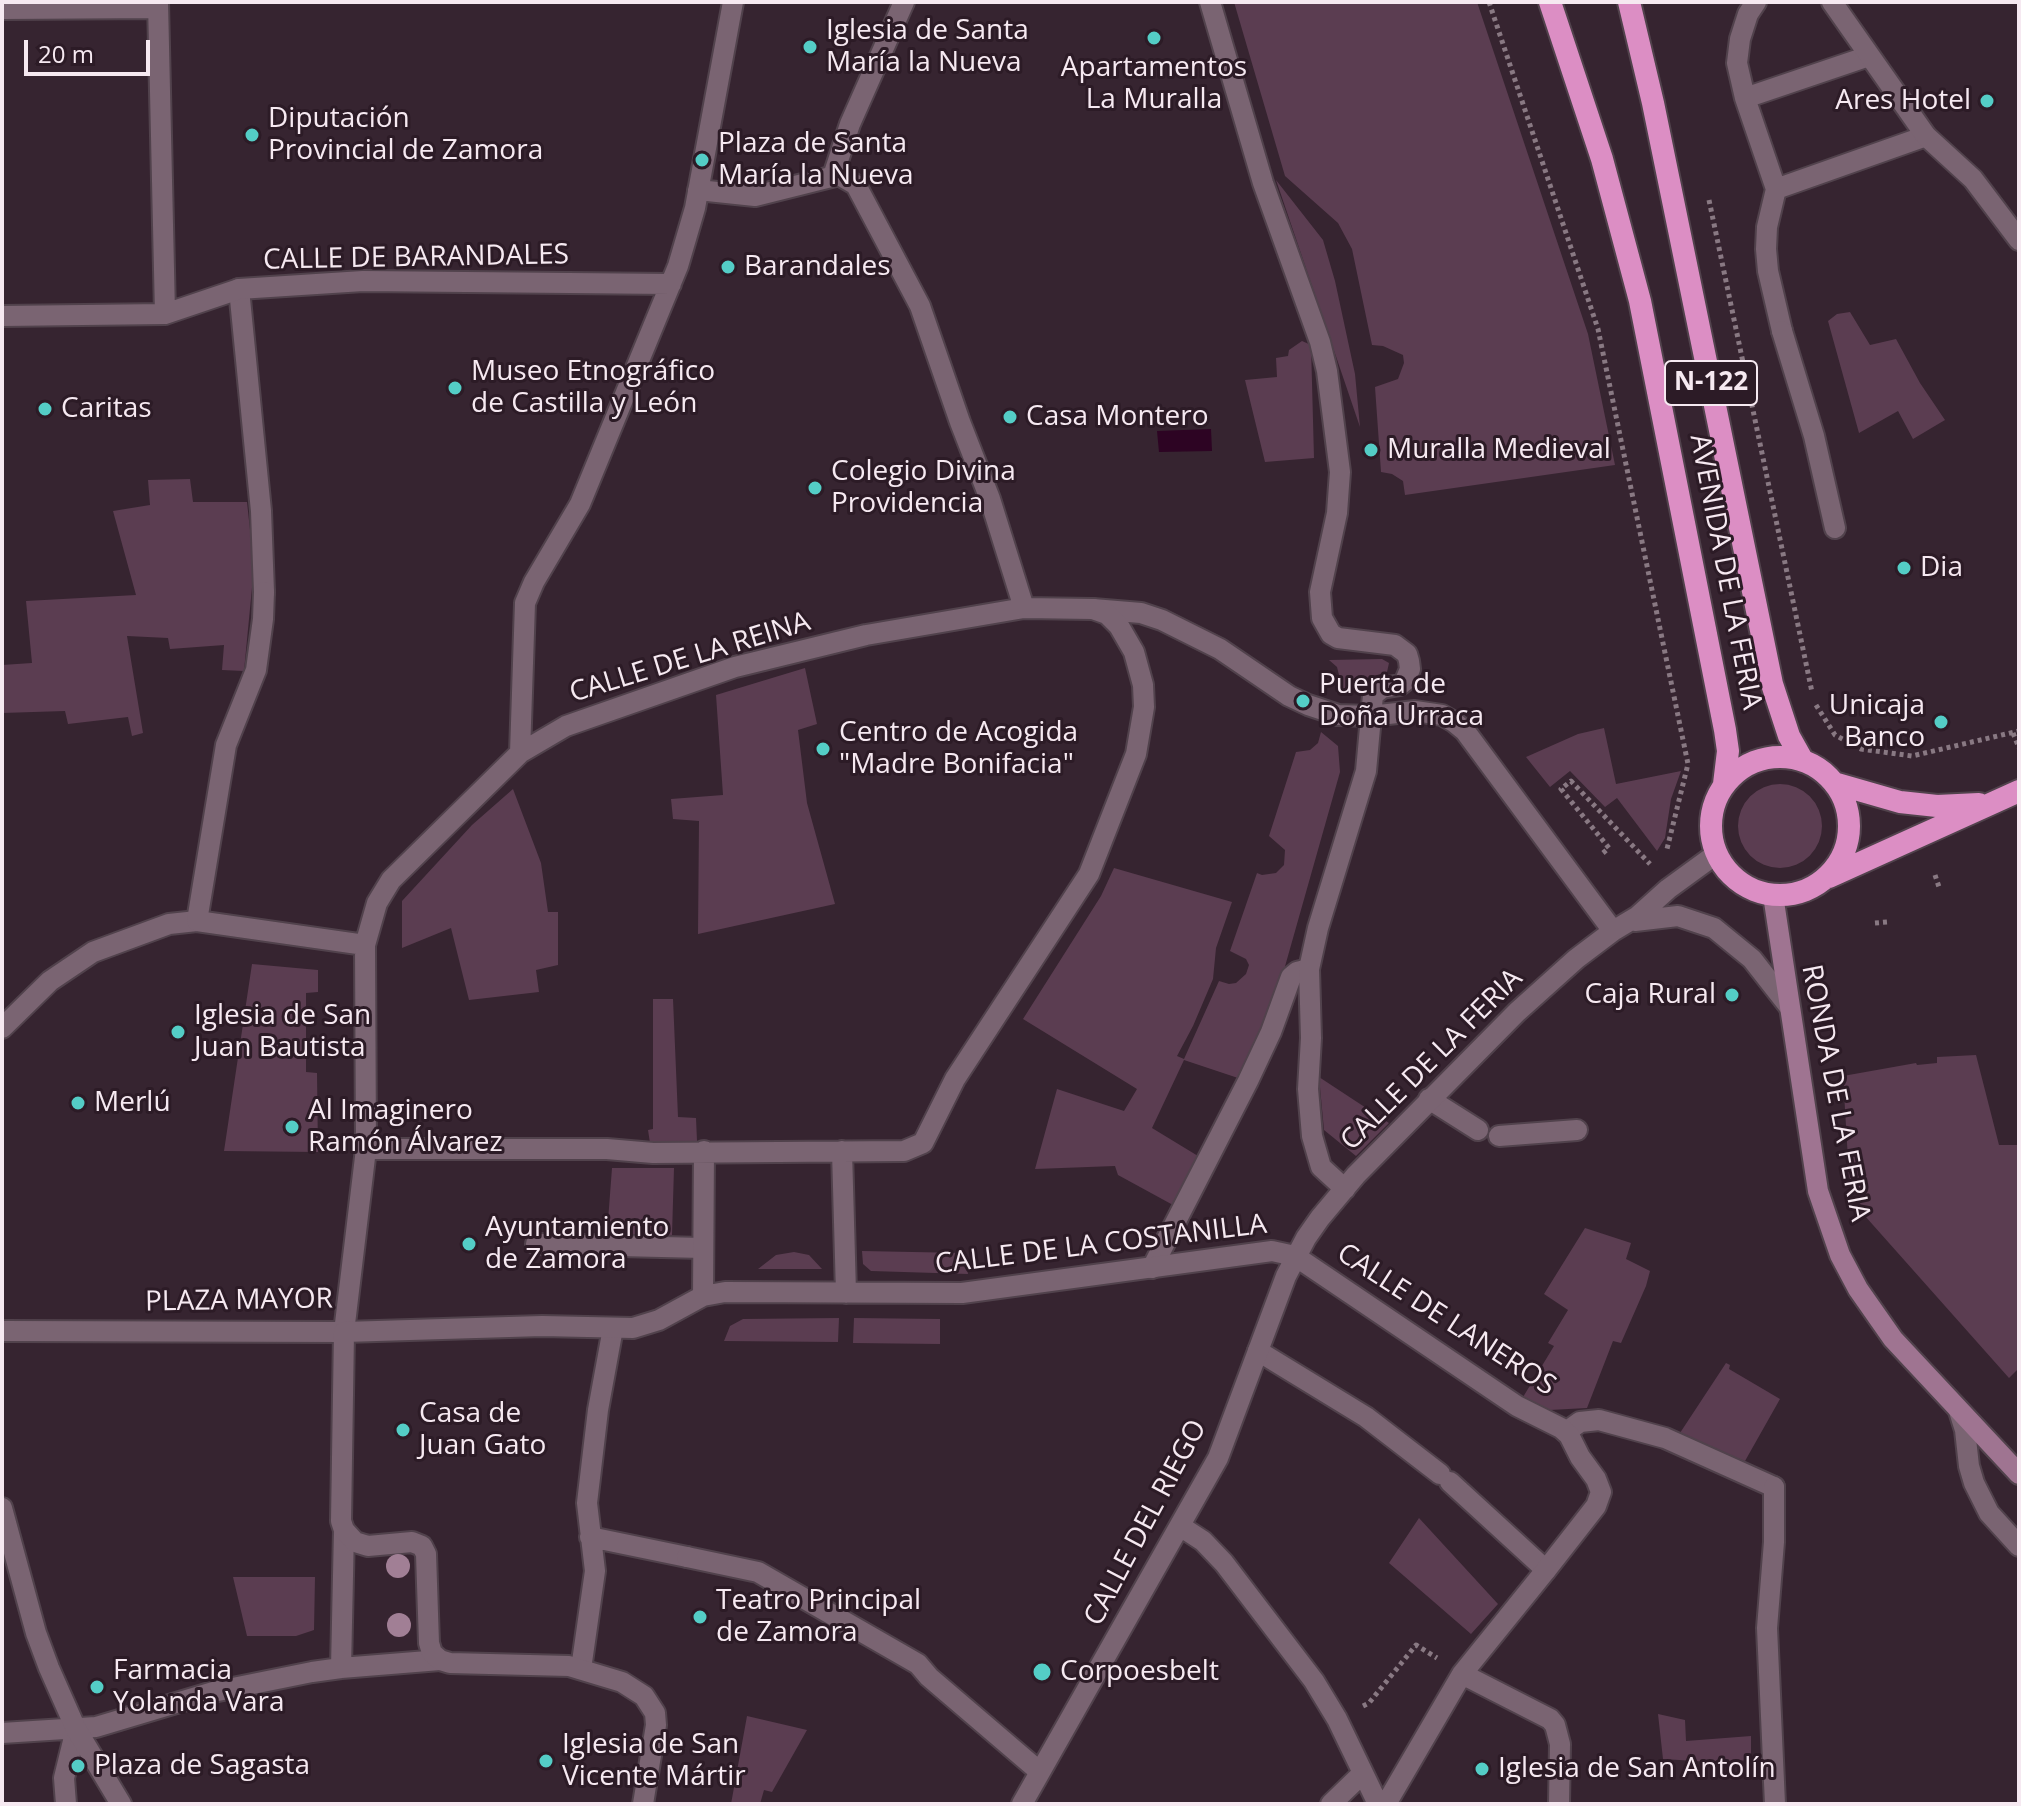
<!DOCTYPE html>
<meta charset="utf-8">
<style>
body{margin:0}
#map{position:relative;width:2021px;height:1806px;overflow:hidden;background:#362430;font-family:"Open Sans",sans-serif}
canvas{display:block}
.frame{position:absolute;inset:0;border:4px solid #f6e9f1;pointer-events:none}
.scale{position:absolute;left:24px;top:40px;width:126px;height:36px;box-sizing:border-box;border:4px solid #f6e9f1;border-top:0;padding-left:10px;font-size:24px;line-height:28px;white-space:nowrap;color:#f6e9f1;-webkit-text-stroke:6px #2c1b26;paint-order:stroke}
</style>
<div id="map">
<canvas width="2021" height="1806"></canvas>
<div class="frame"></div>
<div class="scale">20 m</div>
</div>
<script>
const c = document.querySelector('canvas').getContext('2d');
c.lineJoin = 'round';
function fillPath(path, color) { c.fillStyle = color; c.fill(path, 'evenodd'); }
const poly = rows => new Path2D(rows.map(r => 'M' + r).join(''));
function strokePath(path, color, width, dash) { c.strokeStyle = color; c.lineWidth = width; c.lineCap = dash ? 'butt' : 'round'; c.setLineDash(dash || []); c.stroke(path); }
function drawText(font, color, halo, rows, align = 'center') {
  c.font = font + ' "Open Sans",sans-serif'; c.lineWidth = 6; c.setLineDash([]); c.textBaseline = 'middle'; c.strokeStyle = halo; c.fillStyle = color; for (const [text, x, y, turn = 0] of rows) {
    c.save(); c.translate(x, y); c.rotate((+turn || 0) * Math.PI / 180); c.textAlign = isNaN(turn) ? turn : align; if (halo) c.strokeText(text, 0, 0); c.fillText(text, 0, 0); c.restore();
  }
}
const green = poly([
 [1234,2,1477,2,1588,334,1615,465,1405,495,1403,481,1392,474,1381,472,1375,387,1398,379,1404,363,1403,355,1383,346,1372,345,1352,249,1338,223,1285,176],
 [1276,180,1323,240,1335,281,1355,374,1360,427],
 [1850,312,1870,345,1896,339,1920,383,1945,420,1913,439,1898,411,1859,433,1828,321,1837,314],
 [1302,341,1311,345,1314,458,1265,462,1245,380,1277,377,1276,358,1288,356,1289,350],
 [190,479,193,502,247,502,254,567,244,671,222,670,224,645,170,649,168,638,127,636,143,733,132,736,128,717,68,724,65,711,2,713,2,665,32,663,26,601,136,595,113,511,150,505,148,480],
 [1382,659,1389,663,1387,672,1361,680,1342,695,1336,693,1340,685,1339,675,1337,667,1329,660],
 [805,668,817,724,798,730,807,803,835,904,698,934,699,821,673,819,671,799,723,795,716,695],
 [1604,728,1616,784,1681,771,1671,799,1665,838,1657,851,1617,798,1605,807,1570,771,1550,787,1526,757,1578,734],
 [1321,732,1338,746,1340,772,1282,977,1255,1052,1241,1079,1184,1060,1152,1128,1198,1156,1173,1205,1118,1175,1115,1166,1035,1169,1057,1089,1124,1111,1137,1089,1023,1019,1101,896,1114,868,1232,902,1216,948,1213,979,1193,1026,1177,1056,1184,1059,1219,981,1229,984,1236,983,1246,974,1249,965,1246,959,1230,951,1257,873,1262,875,1276,873,1284,865,1285,850,1269,836,1296,752,1310,750,1318,743],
 '1738 826a42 42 0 1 1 84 0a42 42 0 1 1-84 0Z',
 [513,789,541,863,548,912,558,912,558,965,536,970,539,992,469,1000,451,928,402,948,402,901,472,825],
 [252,964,318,970,318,992,306,993,306,1072,317,1073,318,1152,224,1151],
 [653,999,673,999,678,1117,696,1118,697,1141,650,1143,648,1130,653,1129],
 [1976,1055,1999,1145,2019,1145,2019,1368,2009,1378,1865,1216,1849,1176,1843,1076,1916,1063,1917,1065,1937,1063,1937,1057],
 [1319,1077,1389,1123,1356,1156,1324,1130],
 [612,1168,674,1168,672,1235,607,1234],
 [1585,1228,1631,1243,1626,1259,1650,1271,1646,1286,1621,1343,1613,1341,1587,1408,1550,1410,1520,1402,1554,1346,1548,1343,1568,1310,1544,1294],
 [862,1251,964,1253,968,1274,871,1271,863,1264],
 [794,1252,809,1255,822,1269,758,1269,776,1255],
 [839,1318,838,1342,724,1341,730,1326,743,1319],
 [854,1318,940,1319,940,1344,853,1343],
 [1726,1363,1730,1365,1729,1369,1780,1399,1745,1461,1678,1436],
 [1419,1518,1498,1604,1471,1634,1389,1563],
 [233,1577,315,1577,314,1630,296,1636,247,1636],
 [1658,1714,1685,1720,1686,1741,1751,1736,1751,1760,1711,1762,1663,1759],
 [747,1716,807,1730,772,1792,764,1790,760,1804,731,1804]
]);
const water = poly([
 [1211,429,1212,451,1159,452,1157,431]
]);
const path = poly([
 [1489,2,1598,329,1688,764,1667,849],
 [1709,200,1812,692],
 [1816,705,1835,735,1861,749,1912,756,2019,731],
 [2013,733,2019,748],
 [1603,853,1609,848,1561,789,1571,781,1650,864],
 [1935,875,1939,887],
 [1875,923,1887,922],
 [1363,1706,1369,1703,1416,1645,1437,1658]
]);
const service = poly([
 [1756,2,1748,14,1740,39,1737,63,1745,98,1776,189,1767,227,1766,249,1768,271,1782,331],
 [1745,98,1869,56],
 [1776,189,1926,136],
 [536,1244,703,1248],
 [590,1537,687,1557],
 [581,1669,595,1571,587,1503,598,1410,613,1328]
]);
const pedestrian = poly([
 [833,176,850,124,904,2],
 [239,289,261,511,264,592],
 [1093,609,1141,613,1162,620,1220,649,1289,696,1308,705,1338,715,1370,716],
 [2,1028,50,981,93,952,169,924,197,921],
 [1429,1099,1478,1130],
 [1499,1136,1577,1130],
 [1152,1268,1248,1081,1271,1032,1291,977,1297,972,1309,969],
 [2,1331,344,1332,366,1149],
 [1258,1351,1366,1417,1440,1474],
 [1566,1432,1580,1422,1599,1420,1665,1438,1774,1487],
 [1450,1482,1546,1570],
 [341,1668,344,1530],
 [2,1733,96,1727,213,1692,312,1672,341,1668,440,1660],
 [66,1804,64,1778,76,1729]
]);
const minor = poly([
 [158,2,165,314],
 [1210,2,1263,183,1320,342,1327,371,1340,472,1337,513,1320,592,1322,618,1331,634,1338,638,1395,645,1407,654,1409,661,1410,669,1405,681,1400,685,1382,688,1373,695,1366,771,1318,928,1309,969,1311,1038,1308,1089,1312,1136,1321,1167,1345,1189],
 [1832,2,1926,136,1973,179,2019,240],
 [2,9,158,8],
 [698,190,755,196,839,175,856,185,920,306,960,422,990,499,1024,608],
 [2,316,165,314,239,289,363,281,671,284],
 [1782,331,1814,436,1835,528],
 [264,592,263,619,256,670,226,745,197,921,365,945],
 [1024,608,1093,609,1107,614,1119,626,1134,652,1143,685,1144,707,1136,754,1089,874,955,1079,923,1143,904,1151,653,1153,607,1149,366,1149,365,945,377,903,391,880,520,753,566,726,735,667,866,635,1024,608],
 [1370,716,1415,711,1442,715,1454,722,1465,731,1613,931],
 [520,753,525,603,534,582,580,504,678,266,695,208,733,2],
 [1635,921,1678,916,1714,928,1752,959,1788,1005],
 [842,1151,846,1293],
 [703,1296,704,1151],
 [1959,1411,1965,1430,1969,1466,1974,1483,1989,1513,2019,1546],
 [1774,1487,1774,1542,1767,1628,1775,1804],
 [2,1508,36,1633,49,1668,76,1729,121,1804],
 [1180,1526,1203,1541,1224,1563,1314,1681,1337,1719,1378,1804],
 [687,1557,758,1572,918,1664,929,1677,1040,1772],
 [1462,1674,1550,1719,1555,1725,1560,1744,1559,1804],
 [643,1804,656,1725,655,1713,644,1696,622,1682,569,1666,450,1663,440,1660,432,1653,429,1643,426,1554,422,1546,412,1542,368,1546,355,1542,344,1530,341,1521,344,1332,542,1326,633,1328,659,1320,703,1296,725,1292,962,1293,1272,1251,1295,1256,1517,1406,1561,1428,1569,1435,1580,1457,1596,1479,1601,1492,1596,1506,1546,1570,1462,1674,1386,1804],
 [1022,1804,1218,1458,1286,1276,1306,1238,1320,1218,1356,1175,1517,1012,1576,959,1613,931,1638,916,1668,889,1716,854],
 [1331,1804,1363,1773]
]);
const secondary = poly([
 [1773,895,1818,1191,1840,1255,1858,1289,1893,1339,2019,1474]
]);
const trunk = poly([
 [1550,2,1602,159,1640,301,1725,730,1728,751,1724,784],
 [1629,2,1653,103,1772,684,1789,736,1803,761],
 '1711 826a69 69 0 1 1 138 0a69 69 0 1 1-138 0Z',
 [1834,783,1900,802,1937,806,1979,804],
 [1829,877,2019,791]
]);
const trees = [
 [398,1566],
 [399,1625]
];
const markers = [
 [1154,38,8,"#54cdc6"],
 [810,47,8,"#54cdc6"],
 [1987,101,8,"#54cdc6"],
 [252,135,8,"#54cdc6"],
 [702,160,8,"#54cdc6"],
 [728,267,8,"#54cdc6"],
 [455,388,8,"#54cdc6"],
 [45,409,8,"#54cdc6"],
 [1010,417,8,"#54cdc6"],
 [1371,450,8,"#54cdc6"],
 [815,488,8,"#54cdc6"],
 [1904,568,8,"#54cdc6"],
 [1303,701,8,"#54cdc6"],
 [1941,722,8,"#54cdc6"],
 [823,749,8,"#54cdc6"],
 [1732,995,8,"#54cdc6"],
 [178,1032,8,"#54cdc6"],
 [78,1103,8,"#54cdc6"],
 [292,1127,8,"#54cdc6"],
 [469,1244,8,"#54cdc6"],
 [403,1430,8,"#54cdc6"],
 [700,1617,8,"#54cdc6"],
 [1042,1672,10,"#54cdc6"],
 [97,1687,8,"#54cdc6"],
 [546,1761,8,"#54cdc6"],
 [78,1766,8,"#54cdc6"],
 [1482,1769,8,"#54cdc6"]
];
const shields = [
 [1711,383,92]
];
const shieldNames = [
 ["N-122",1711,383]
];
const poiNames = [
 ["Iglesia de Santa",826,31],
 ["María la Nueva",826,63],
 ["Apartamentos",1154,68,"center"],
 ["La Muralla",1154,100,"center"],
 ["Ares Hotel",1971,101,"right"],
 ["Diputación",268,119],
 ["Provincial de Zamora",268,151],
 ["Plaza de Santa",718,144],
 ["María la Nueva",718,176],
 ["Barandales",744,267],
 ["Museo Etnográfico",471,372],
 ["de Castilla y León",471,404],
 ["Caritas",61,409],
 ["Casa Montero",1026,417],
 ["Muralla Medieval",1387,450],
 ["Colegio Divina",831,472],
 ["Providencia",831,504],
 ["Dia",1920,568],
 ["Puerta de",1319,685],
 ["Doña Urraca",1319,717],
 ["Unicaja",1925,706,"right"],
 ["Banco",1925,738,"right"],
 ["Centro de Acogida",839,733],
 ["\"Madre Bonifacia\"",839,765],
 ["Caja Rural",1716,995,"right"],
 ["Iglesia de San",194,1016],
 ["Juan Bautista",194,1048],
 ["Merlú",94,1103],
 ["Al Imaginero",308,1111],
 ["Ramón Álvarez",308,1143],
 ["Ayuntamiento",485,1228],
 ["de Zamora",485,1260],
 ["Casa de",419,1414],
 ["Juan Gato",419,1446],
 ["Teatro Principal",716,1601],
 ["de Zamora",716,1633],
 ["Farmacia",113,1671],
 ["Yolanda Vara",113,1703],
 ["Corpoesbelt",1060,1672],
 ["Iglesia de San",562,1745],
 ["Vicente Mártir",562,1777],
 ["Plaza de Sagasta",94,1766],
 ["Iglesia de San Antolín",1498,1769]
];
const streetNames = [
 ["CALLE DE BARANDALES",416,258,-1],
 ["AVENIDA DE LA FERIA",1725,572,79],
 ["CALLE DE LA REINA",690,658,-17],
 ["CALLE DE LA FERIA",1432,1060,-45],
 ["RONDA DE LA FERIA",1835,1093,79],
 ["CALLE DE LA COSTANILLA",1101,1245,-7],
 ["PLAZA MAYOR",239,1301,-1],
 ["CALLE DE LANEROS",1446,1320,33],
 ["CALLE DEL RIEGO",1146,1523,-62]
];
fillPath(green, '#5b3d51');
fillPath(water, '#2d0423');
strokePath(service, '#51424c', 24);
strokePath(pedestrian, '#51424c', 24);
strokePath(minor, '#51424c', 24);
strokePath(secondary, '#51424c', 24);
strokePath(trunk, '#51424c', 26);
strokePath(path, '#897983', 5, [4, 4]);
strokePath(service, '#7a6472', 20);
strokePath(pedestrian, '#7a6472', 20);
strokePath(minor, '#7a6472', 20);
strokePath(secondary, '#9f7491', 20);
strokePath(trunk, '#dc8ec4', 22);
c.fillStyle = '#a17f95';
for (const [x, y] of trees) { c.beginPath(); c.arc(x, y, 12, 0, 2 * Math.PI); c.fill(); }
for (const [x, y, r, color] of markers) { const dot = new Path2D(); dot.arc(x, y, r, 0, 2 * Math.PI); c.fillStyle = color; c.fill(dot); strokePath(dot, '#2c1b26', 3); }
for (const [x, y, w] of shields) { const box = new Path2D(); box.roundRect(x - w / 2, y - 22, w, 44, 6); c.fillStyle = '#2c1b26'; c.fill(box); strokePath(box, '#f6e9f1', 2); }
drawText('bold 26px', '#f6e9f1', null, shieldNames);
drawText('28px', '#f6e9f1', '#2c1b26', poiNames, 'left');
drawText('28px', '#f6e9f1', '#2c1b26', streetNames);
</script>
